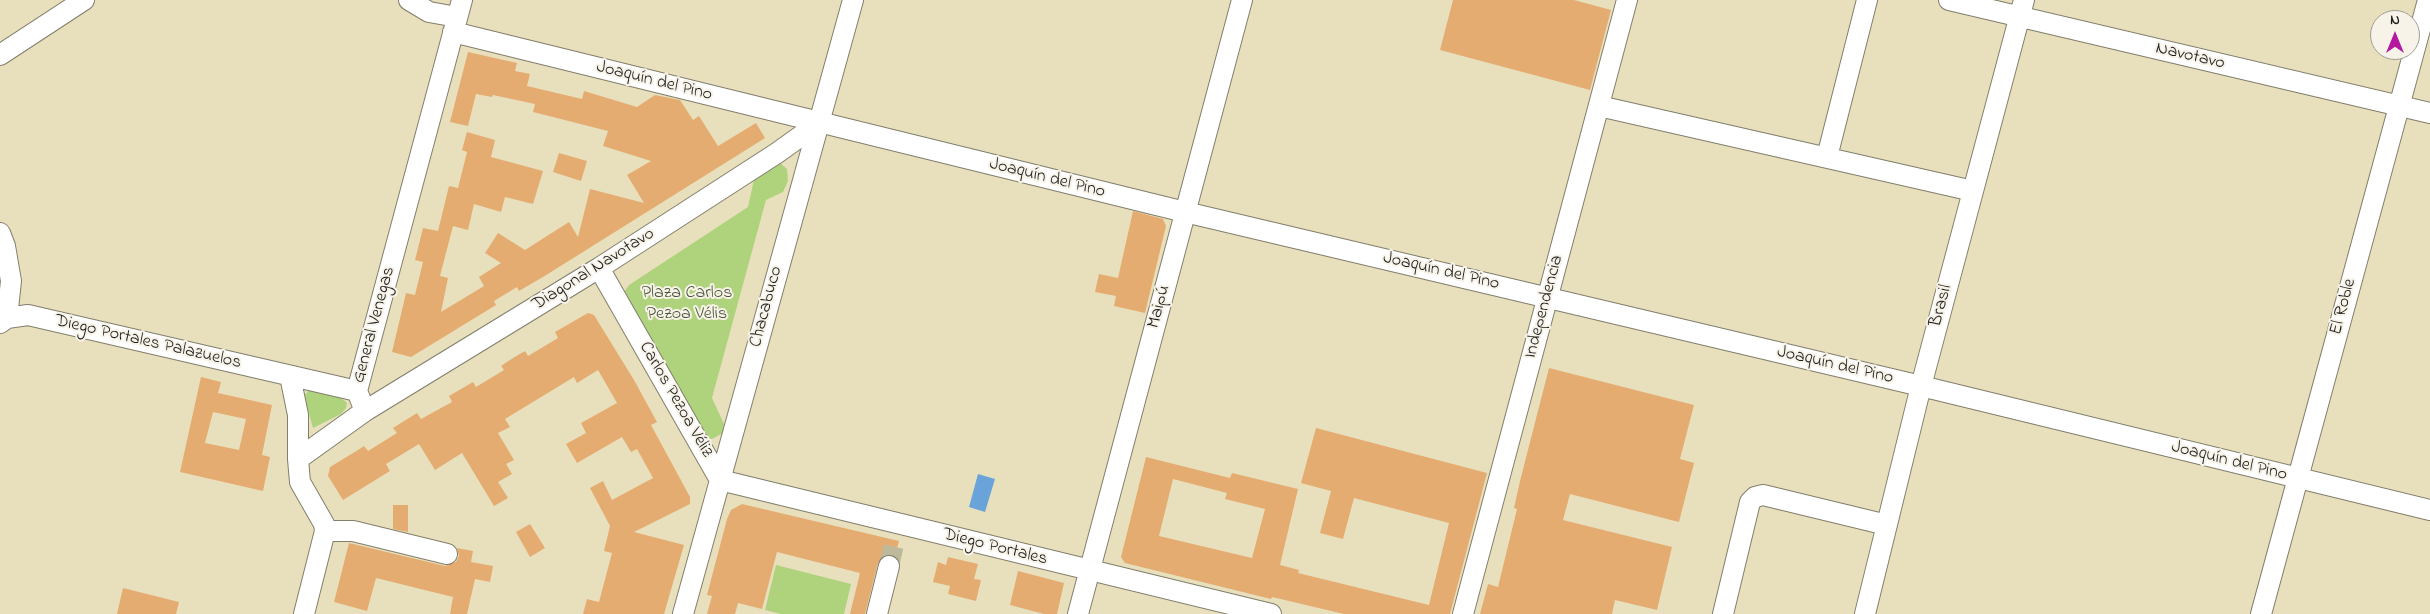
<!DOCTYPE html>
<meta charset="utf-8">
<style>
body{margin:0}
#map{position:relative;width:2430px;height:614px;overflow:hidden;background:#e8e0bc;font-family:"Indie Flower",sans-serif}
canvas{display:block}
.north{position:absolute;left:2370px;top:10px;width:50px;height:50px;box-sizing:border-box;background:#f7f3e8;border:1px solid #9f9d96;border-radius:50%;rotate:0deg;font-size:14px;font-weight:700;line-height:20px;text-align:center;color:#1c1c1c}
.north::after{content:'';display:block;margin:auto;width:18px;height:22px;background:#b5179e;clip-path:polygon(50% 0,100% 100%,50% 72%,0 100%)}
</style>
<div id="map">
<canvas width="2430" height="614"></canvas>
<div class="north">N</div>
</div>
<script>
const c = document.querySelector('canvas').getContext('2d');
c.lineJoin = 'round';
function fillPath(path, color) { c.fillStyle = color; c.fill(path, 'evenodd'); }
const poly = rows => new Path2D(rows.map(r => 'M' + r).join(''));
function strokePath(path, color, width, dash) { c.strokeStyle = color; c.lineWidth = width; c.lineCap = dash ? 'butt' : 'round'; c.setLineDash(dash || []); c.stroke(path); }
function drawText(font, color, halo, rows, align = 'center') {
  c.font = font + ' "Indie Flower",sans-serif'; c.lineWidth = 4; c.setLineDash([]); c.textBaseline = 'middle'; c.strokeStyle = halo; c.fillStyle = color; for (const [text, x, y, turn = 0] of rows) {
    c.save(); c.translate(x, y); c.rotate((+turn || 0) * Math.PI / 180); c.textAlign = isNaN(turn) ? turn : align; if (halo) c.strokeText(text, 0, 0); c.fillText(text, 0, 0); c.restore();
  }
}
const green = poly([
 [778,161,787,169,788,181,783,192,766,200,712,398,724,424,723,433,712,439,707,439,624,292,629,285,748,207,755,175],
 [310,389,339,396,347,403,346,408,341,414,313,428,304,396],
 [776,565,851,584,844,614,781,614,765,610]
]);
const water = poly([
 [978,474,995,479,985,512,969,507]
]);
const building = poly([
 [1453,0,1574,0,1611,10,1590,90,1440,50],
 [468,52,517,63,515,71,530,74,527,86,582,99,584,91,637,107,655,95,680,100,693,120,699,116,718,146,756,123,765,138,543,277,519,291,517,287,494,301,496,305,411,357,392,352,403,306,406,293,415,295,423,262,415,260,423,228,438,231,449,186,458,188,467,152,462,150,467,132,495,140,491,157,543,171,533,204,505,197,501,212,474,204,468,230,453,226,440,276,448,278,441,312,484,286,479,277,501,263,485,253,498,233,525,250,569,222,578,237,590,189,644,203,627,175,651,161,603,146,608,131,533,112,535,104,493,95,492,97,476,94,468,126,450,122],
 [559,153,587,161,581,181,553,172],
 [1133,211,1163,219,1166,226,1145,313,1114,306,1116,296,1095,292,1099,274,1118,278],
 [588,313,594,315,634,380,657,422,651,425,690,497,690,504,634,532,684,545,664,614,583,614,587,599,599,602,612,553,604,551,610,526,590,488,603,481,612,500,653,478,637,449,631,452,622,437,577,463,566,444,586,433,581,423,617,403,598,370,577,383,574,377,505,419,510,427,498,433,514,460,506,464,512,474,498,482,508,498,494,506,462,453,435,470,419,444,386,464,390,471,343,500,328,476,330,467,358,450,364,446,368,451,397,433,393,428,417,413,421,419,452,402,449,396,473,382,476,387,504,370,501,366,513,358,525,351,528,356,558,338,555,332],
 [1549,368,1694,405,1680,459,1694,463,1679,522,1570,494,1563,520,1672,547,1657,610,1615,600,1612,614,1480,614,1488,584,1498,587,1517,509,1514,508,1520,481],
 [201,377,221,382,218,393,272,405,262,455,270,457,263,491,180,472],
 [213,412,246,419,239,450,205,443],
 [1316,428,1487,473,1450,614,1344,614,1272,597,1271,599,1125,563,1121,557,1146,457,1230,478,1232,473,1298,489,1280,565,1299,570,1298,573,1429,605,1449,523,1354,498,1343,539,1320,533,1331,491,1301,483],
 [1173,479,1227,493,1225,499,1265,509,1252,558,1159,536],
 [742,504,899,541,895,556,885,555,878,563,865,614,850,614,860,573,777,552,762,609,738,603,735,614,707,614,712,596,707,595,727,519,731,510],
 [393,505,408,505,408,532,393,529],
 [530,524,545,548,530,557,516,532],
 [349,543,445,566,456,562,459,556,457,548,473,551,471,562,493,566,490,582,475,579,467,614,450,614,453,597,376,578,367,611,334,602],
 [948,557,978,564,974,579,981,580,976,601,948,594,950,586,933,582,938,562,946,565],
 [1018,571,1064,583,1057,614,1044,614,1010,605],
 [123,588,179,602,176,614,117,614]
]);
const minorTunnel = poly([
 [889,566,895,540]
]);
const minor = poly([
 [409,0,429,12,457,17],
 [1949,0,2430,113],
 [453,32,1185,212,1921,386,2430,510],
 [0,55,84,0],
 [1599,106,1973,191],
 [1827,157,1867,0],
 [0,233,5,246,11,281,7,318],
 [599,268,720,480,1271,614],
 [0,323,7,318,28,315,357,391],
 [290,376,298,415,298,459],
 [365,411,357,391,462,0],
 [325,531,353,531,447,554],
 [304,614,325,531,324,524,300,482,298,459,365,411,599,268,777,153,819,123],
 [683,614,853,0],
 [877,614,889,566],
 [1078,614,1242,0],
 [1463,614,1627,0],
 [1723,614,1750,502,1755,497,1763,495,1887,525],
 [1865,614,1921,386,2024,0],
 [2261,614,2428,0]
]);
const streetNames = [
 ["Navotavo",2190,57,13],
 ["Joaquín del Pino",654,82,14],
 ["Joaquín del Pino",1047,179,14],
 ["Diagonal Navotavo",594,270,-32],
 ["Joaquín del Pino",1441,272,13],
 ["Brasil",1942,306,-75],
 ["Chacabuco",767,307,-75],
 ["Maipú",1160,307,-75],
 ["Independencia",1545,307,-75],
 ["El Roble",2344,307,-75],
 ["General Venegas",375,325,-75],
 ["Diego Portales Palazuelos",148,343,13],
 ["Joaquín del Pino",1835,366,13],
 ["Carlos Pezoa Véliz",675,400,60],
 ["Joaquín del Pino",2229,462,14],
 ["Diego Portales",995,548,14]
];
const parkNames = [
 ["Plaza Carlos",687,294],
 ["Pezoa Vélis",687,315]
];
fillPath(green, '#afd37c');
fillPath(water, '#69a3d9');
fillPath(building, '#e4ac71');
strokePath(minorTunnel, '#bfb99c', 20, [20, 10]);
strokePath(minor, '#827e6c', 22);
strokePath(minor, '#fff', 20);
drawText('18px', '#1c1c1c', '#f7f3e8', streetNames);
drawText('18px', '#485339', '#f7f3e8', parkNames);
</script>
